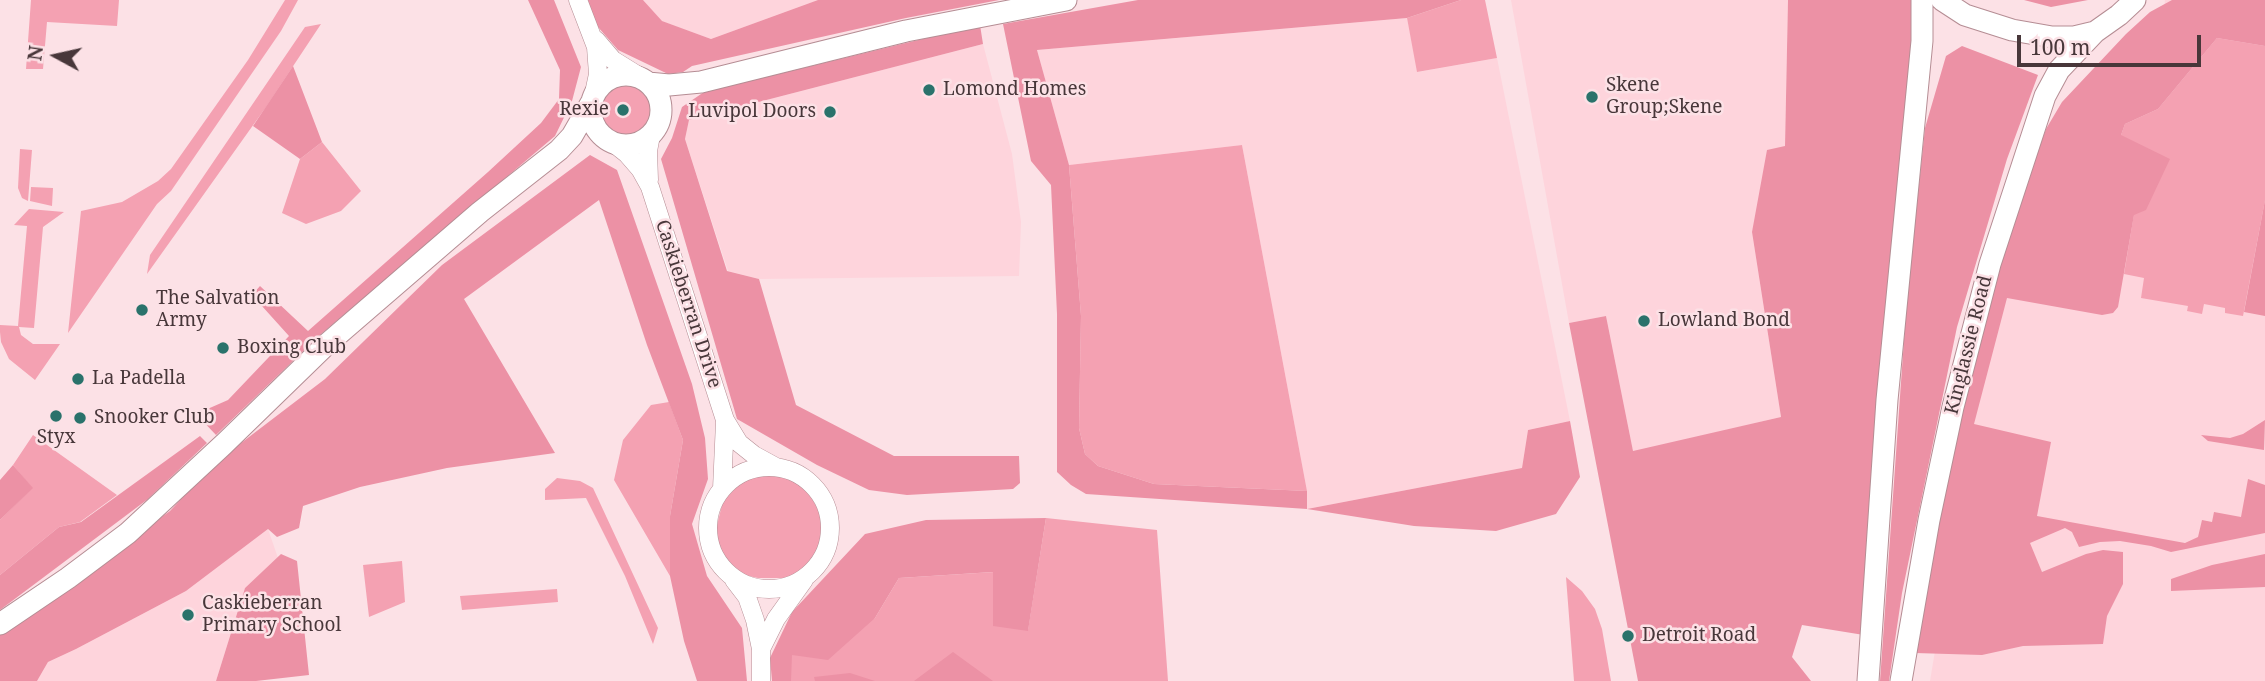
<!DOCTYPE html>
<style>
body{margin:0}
#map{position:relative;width:2265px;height:681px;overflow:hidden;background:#fce1e6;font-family:"Noto Serif",serif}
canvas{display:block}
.north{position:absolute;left:21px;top:21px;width:70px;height:70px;-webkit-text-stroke:5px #fce1e6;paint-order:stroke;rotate:278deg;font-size:19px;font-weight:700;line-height:28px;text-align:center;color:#48373a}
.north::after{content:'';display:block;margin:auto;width:24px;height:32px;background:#48373a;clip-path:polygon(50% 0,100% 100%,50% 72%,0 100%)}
.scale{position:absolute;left:2017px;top:35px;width:184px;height:32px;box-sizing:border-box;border:4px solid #48373a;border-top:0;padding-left:9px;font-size:21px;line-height:24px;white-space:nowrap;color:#48373a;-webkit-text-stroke:5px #fce1e6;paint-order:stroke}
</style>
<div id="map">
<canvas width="2265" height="681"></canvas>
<div class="north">N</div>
<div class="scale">100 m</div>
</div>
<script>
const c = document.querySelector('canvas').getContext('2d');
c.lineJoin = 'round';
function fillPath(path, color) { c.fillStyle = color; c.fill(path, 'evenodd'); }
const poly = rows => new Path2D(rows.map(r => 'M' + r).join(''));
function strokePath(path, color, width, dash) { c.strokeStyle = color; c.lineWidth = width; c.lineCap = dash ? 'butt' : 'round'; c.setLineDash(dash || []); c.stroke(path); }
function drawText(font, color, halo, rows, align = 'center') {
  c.font = font + ' "Noto Serif",serif'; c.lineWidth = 5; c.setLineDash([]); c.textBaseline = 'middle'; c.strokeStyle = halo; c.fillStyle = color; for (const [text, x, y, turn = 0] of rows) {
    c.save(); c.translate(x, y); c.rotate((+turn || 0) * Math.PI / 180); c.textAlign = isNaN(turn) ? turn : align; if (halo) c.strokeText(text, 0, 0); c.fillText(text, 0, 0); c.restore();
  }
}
const built = poly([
 [643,0,818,0,711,39,661,21],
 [1511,0,1788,0,1785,147,1752,232,1781,417,1633,452,1606,316,1569,323],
 [2165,0,2265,0,2265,681,1930,681,1972,428,2019,245,2162,24],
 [1407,18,1418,72,1497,58,1570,421,1528,430,1522,468,1307,509,1307,491,1242,145,1069,165,1037,50],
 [983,44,1012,154,1021,222,1019,276,759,279,728,271,685,139,689,120],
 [268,529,278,558,245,588,216,681,37,681,48,662,76,649,186,591]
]);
const green = poly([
 [31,0,119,0,117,26,47,22,43,69,26,69],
 [285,0,298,0,281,31,171,191,157,204,68,333,81,211,122,202,158,181,171,169,248,60],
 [1461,0,1485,0,1497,58,1417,72,1407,18],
 [321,24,266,107,147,274,150,255,305,27],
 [2217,38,2265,46,2265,200,2243,316,2225,313,2225,308,2204,304,2202,314,2187,311,2188,306,2141,298,2144,278,2124,274,2134,214,2121,135,2125,124,2158,109],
 '599 109a27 27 0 1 1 54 0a27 27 0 1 1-54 0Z',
 [322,142,361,191,341,211,306,224,282,213,300,159],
 [1242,145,1307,491,1154,484,1098,466,1085,454,1079,428,1081,316,1069,165],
 [20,149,32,150,28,201,22,198,18,188],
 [31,187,53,188,52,206,30,201],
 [29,209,64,212,43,227,34,328,19,327,21,335,33,344,60,344,35,380,9,359,1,342,0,332,0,325,18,326,27,226,14,225],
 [669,402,683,440,670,516,670,576,614,480,623,440,651,405],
 [33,435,117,495,80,522,59,527,0,575,0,520,32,488,13,465],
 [766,474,782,476,797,482,810,495,819,511,822,526,820,541,814,557,801,572,789,578,758,578,744,575,732,566,721,552,718,542,716,529,723,501,742,481],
 [557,478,580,481,593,488,658,628,653,644,625,576,586,498,545,500,545,489],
 [1046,518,1157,530,1168,681,791,681,791,655,875,618,899,578,994,572,1028,630],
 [402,561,405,602,369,617,363,565],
 [1566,577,1582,591,1595,609,1602,629,1611,681,1574,681],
 [557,589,558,602,462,610,460,596]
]);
const forest = poly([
 [528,0,554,0,581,67,572,101,555,136,320,335,216,435,196,414,228,400,289,336,252,295,260,286,308,331,488,172,541,123,559,99,560,70],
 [585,0,643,0,662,21,711,39,818,0,999,0,906,18,692,66,683,72,668,74,618,50,598,27],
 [1138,0,1461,0,1407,18,1037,50,1069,165,1081,316,1079,428,1085,454,1098,466,1154,484,1307,491,1307,509,1522,468,1528,430,1570,421,1580,477,1556,514,1496,531,1414,526,1307,509,1086,494,1071,485,1057,472,1057,314,1051,185,1031,161,1003,24],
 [1788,0,1922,0,1870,636,1802,625,1792,657,1811,681,1638,681,1569,323,1606,316,1633,451,1781,417,1752,232,1767,150,1785,146],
 [2024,0,2088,0,2051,7],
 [2172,0,2265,0,2265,46,2217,38,2158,109,2125,124,2121,135,2170,159,2146,210,2134,215,2118,307,2113,313,2102,315,2007,298,1974,424,2051,442,2037,516,2185,543,2198,537,2202,520,2212,522,2214,512,2241,517,2248,479,2265,485,2265,533,2171,552,2151,546,2120,541,2100,542,2079,547,2072,532,2065,528,2030,543,2042,572,2086,554,2103,550,2123,552,2123,584,2107,616,2103,644,2023,646,1982,655,1915,653,1945,482,1961,414,1996,276,2017,207,2046,129,2062,102,2126,34,2150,12],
 [980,25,983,44,689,120,685,139,727,271,759,279,796,405,894,456,1019,456,1020,483,1013,489,907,495,869,490,817,465,737,419,661,159,672,138,682,107,704,92],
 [1962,46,2038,75,2007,159,1957,327,1902,593,1889,681,1880,681,1907,297,1925,128,1946,56],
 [293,66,322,142,300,159,253,126],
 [590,155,617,170,692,384,705,438,708,479,692,524,707,576,742,628,747,681,697,681,684,641,670,576,670,516,683,440,647,345,599,200,464,299,555,453,447,468,360,487,303,506,299,528,277,537,268,529,186,591,76,649,48,662,37,681,0,681,0,631,170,511,226,451,228,453,325,379,442,265],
 [2265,200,2265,316,2244,312],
 [2265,420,2264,450,2208,441,2201,435,2230,438,2243,434],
 [200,436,207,443,148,499,0,610,0,575,59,527,81,522],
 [13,465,33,488,0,520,0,480],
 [1046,518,1028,631,993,626,993,572,899,578,875,618,828,660,792,655,791,681,772,681,770,658,792,612,865,534,926,520],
 [281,554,297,561,309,675,256,681,216,681,245,588],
 [2265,554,2265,587,2171,591,2171,579,2212,565],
 [953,652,993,681,914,681],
 [850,673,875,681,815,681,814,677]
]);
const tertiary = poly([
 [578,0,596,47,598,74,594,93],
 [596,40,613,60,642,78],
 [613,143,627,154,640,169,650,187,725,420,739,443,754,455,776,467],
 [649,180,648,151,651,135],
 '708 528a61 61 0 1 1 122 0a61 61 0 1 1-122 0Z',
 [722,489,725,422],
 [734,580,747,597,755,620,761,649,761,681],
 [761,649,776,619,804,580]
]);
const secondary = poly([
 [1942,0,1965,15,2012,30,2052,37,2074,37,2095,32,2119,15,2135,0],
 '591 110a35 35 0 1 1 70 0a35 35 0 1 1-70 0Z',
 [648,83,669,85,701,82,906,31,1066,0],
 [0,624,68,578,128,533,224,444,327,344,480,212,559,150,572,136,591,103],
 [1868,681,1887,400,1922,41,1922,0],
 [1901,681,1929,520,1953,407,1990,264,2045,96,2059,70,2095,32]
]);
const markers = [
 [929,90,7,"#2a726b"],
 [1592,97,7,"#2a726b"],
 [623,110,7,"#2a726b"],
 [830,112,7,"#2a726b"],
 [142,310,7,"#2a726b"],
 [1644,321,7,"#2a726b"],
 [223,348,7,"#2a726b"],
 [78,379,7,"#2a726b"],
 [56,416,7,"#2a726b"],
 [80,418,7,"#2a726b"],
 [188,615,7,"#2a726b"],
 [1628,636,7,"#2a726b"]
];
const poiNames = [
 ["Skene",1606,86],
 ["Group;Skene",1606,108],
 ["Lomond Homes",943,90],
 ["Rexie",609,110,"right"],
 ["Luvipol Doors",816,112,"right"],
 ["The Salvation",156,299],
 ["Army",156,321],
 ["Lowland Bond",1658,321],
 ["Boxing Club",237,348],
 ["La Padella",92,379],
 ["Snooker Club",94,418],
 ["Styx",56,438,"center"],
 ["Caskieberran",202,604],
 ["Primary School",202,626],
 ["Detroit Road",1642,636]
];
const streetNames = [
 ["Caskieberran Drive",688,304,72],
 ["Kinglassie Road",1969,345,-76]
];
fillPath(built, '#fed4dc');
fillPath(green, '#f4a1b2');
fillPath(forest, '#ec91a5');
strokePath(tertiary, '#b58d94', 19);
strokePath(secondary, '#b58d94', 23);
strokePath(tertiary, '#fff', 18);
strokePath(secondary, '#fff', 21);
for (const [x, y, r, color] of markers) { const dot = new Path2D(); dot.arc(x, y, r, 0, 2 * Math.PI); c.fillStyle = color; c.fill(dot); strokePath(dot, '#fce1e6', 2.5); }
drawText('19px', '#48373a', '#fce1e6', poiNames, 'left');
drawText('19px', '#48373a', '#fce1e6', streetNames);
</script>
